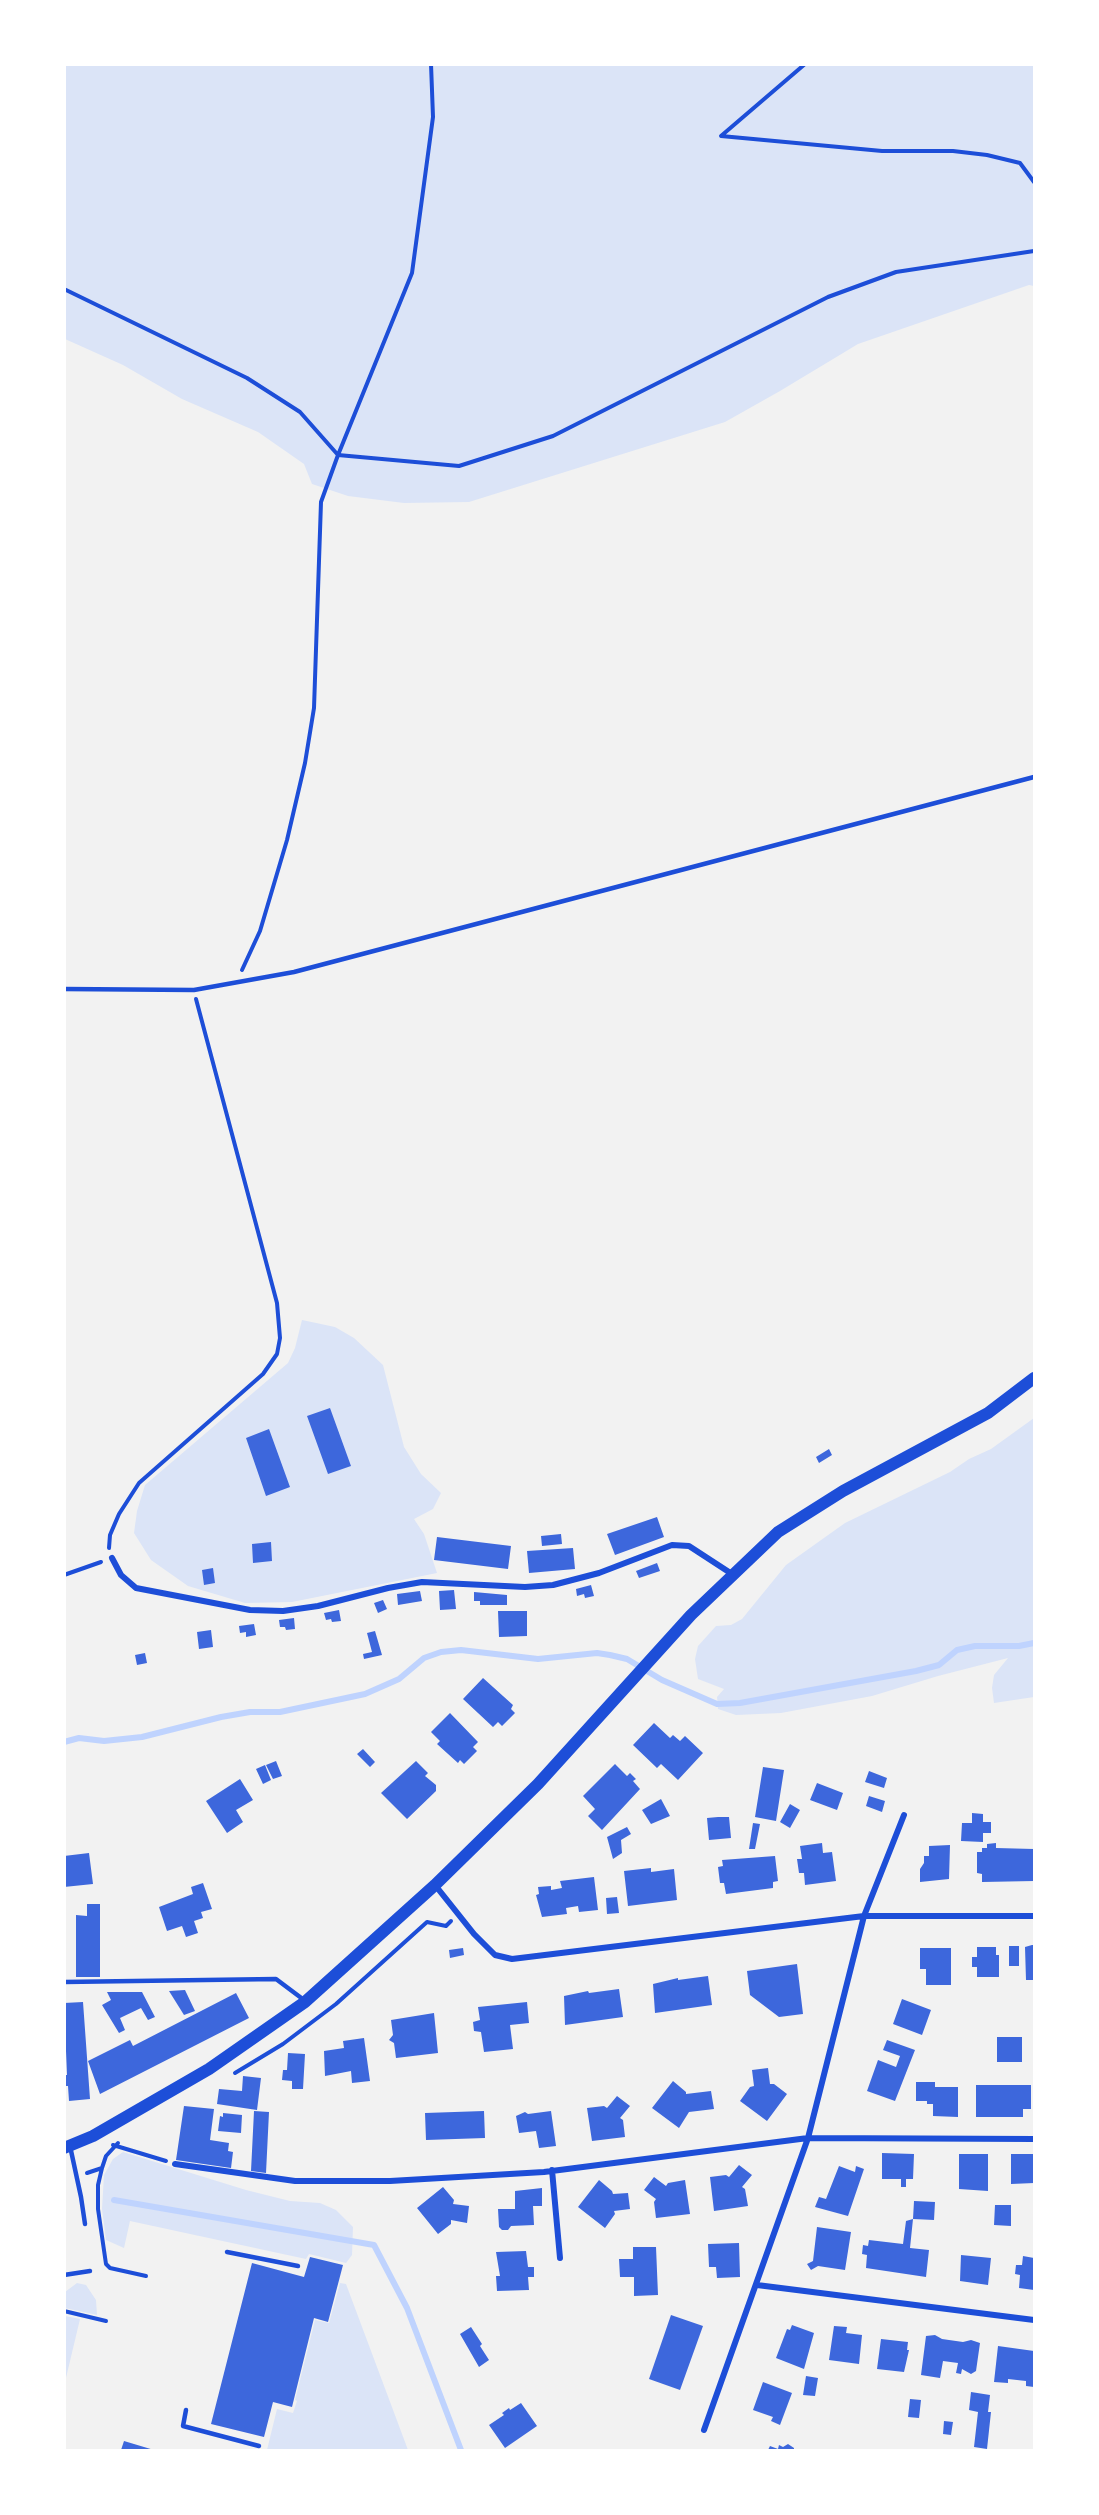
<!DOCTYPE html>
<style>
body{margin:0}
#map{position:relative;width:1099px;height:2515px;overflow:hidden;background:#f2f2f2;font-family:"Archivo Narrow",sans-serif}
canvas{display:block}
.frame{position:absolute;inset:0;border:66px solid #fff;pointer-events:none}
</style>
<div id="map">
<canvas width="1099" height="2515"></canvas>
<div class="frame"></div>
</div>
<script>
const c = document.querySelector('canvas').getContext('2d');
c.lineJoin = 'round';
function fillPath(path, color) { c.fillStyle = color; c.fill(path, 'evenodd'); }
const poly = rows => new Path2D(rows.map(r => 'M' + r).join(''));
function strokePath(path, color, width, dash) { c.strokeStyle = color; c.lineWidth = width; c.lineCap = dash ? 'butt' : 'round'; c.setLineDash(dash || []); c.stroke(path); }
const green = poly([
 [65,65,1034,65,1034,286,1029,285,858,344,780,391,725,422,469,502,404,503,348,496,312,484,304,464,258,432,182,399,123,365,65,339],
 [302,1320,335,1327,354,1338,383,1365,404,1447,421,1474,441,1493,433,1509,414,1519,424,1534,437,1573,292,1602,245,1603,188,1586,151,1560,134,1533,137,1511,145,1485,288,1363,295,1348],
 [1034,1418,1034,1697,994,1703,992,1688,994,1675,1008,1658,938,1676,872,1696,781,1713,736,1715,718,1709,717,1697,724,1689,698,1679,695,1659,698,1646,716,1626,731,1625,742,1619,786,1565,845,1523,950,1472,969,1459,991,1449],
 [123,2152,246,2190,290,2201,320,2203,336,2210,353,2227,352,2255,346,2263,309,2254,306,2259,130,2221,124,2248,106,2240,102,2209,104,2175,113,2159],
 [77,2283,86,2285,96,2300,97,2315,65,2308,65,2292],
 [340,2283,346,2284,408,2450,267,2450,277,2409,293,2413,297,2401,295,2400,315,2320,329,2323],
 [65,2316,80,2319,65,2382,64,2316]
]);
const stream = poly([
 [64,1742,79,1738,104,1741,142,1737,221,1717,250,1712,280,1712,365,1694,399,1679,424,1658,441,1652,461,1650,538,1659,597,1653,610,1655,627,1659,662,1680,717,1704,740,1703,916,1671,939,1665,957,1650,975,1646,1019,1646,1034,1643],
 [114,2200,374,2245,407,2308,461,2450]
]);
const building = poly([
 [330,1408,351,1466,328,1474,307,1416],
 [269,1429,290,1487,266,1496,246,1438],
 [829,1449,832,1455,819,1463,816,1457],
 [657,1517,664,1537,615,1555,607,1534],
 [561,1534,562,1544,542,1546,541,1536],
 [437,1537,511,1546,508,1569,434,1560],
 [271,1542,272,1561,253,1563,252,1544],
 [573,1548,575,1569,529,1573,527,1551],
 [657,1563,660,1571,639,1578,636,1571],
 [213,1568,215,1583,204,1585,202,1570],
 [591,1585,594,1596,585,1598,584,1594,577,1596,576,1589],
 [454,1590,456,1609,440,1610,439,1591],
 [420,1591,422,1601,398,1605,397,1594],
 [474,1592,507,1595,507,1605,480,1605,480,1601,474,1601],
 [383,1600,387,1609,378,1613,374,1603],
 [339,1610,341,1621,332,1622,331,1619,326,1620,324,1613],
 [498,1611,527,1611,527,1636,499,1637],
 [294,1618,295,1629,286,1630,285,1627,280,1627,279,1620],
 [254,1624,256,1635,246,1637,246,1632,240,1633,239,1626],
 [211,1630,213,1647,199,1649,197,1632],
 [375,1631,382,1655,364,1659,363,1654,372,1652,367,1633],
 [145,1653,147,1663,137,1665,135,1655],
 [483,1678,513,1705,511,1709,515,1713,502,1726,498,1722,493,1727,463,1699],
 [450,1713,478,1742,473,1747,477,1751,464,1764,460,1760,458,1763,437,1744,440,1741,431,1732],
 [654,1723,670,1738,673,1735,680,1741,685,1736,703,1753,678,1780,661,1764,657,1768,633,1745],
 [363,1749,375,1762,370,1767,357,1754],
 [276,1761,282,1776,273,1779,266,1765],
 [416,1761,428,1773,425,1776,436,1785,436,1791,407,1819,381,1793],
 [615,1764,627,1776,630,1773,636,1779,633,1781,640,1789,602,1830,588,1816,595,1809,583,1796],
 [265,1765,271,1780,263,1784,256,1769],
 [763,1767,784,1770,776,1821,755,1817],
 [869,1771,887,1778,884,1788,865,1782],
 [240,1779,253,1800,236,1810,243,1822,227,1833,206,1801],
 [817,1783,843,1793,837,1810,810,1800],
 [869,1796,885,1801,882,1812,866,1806],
 [661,1799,670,1816,651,1824,642,1810],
 [790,1804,800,1810,790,1828,780,1822],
 [972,1813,983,1814,983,1822,991,1822,991,1833,983,1833,983,1842,961,1841,962,1823,972,1823],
 [718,1817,729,1817,731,1838,709,1840,707,1818],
 [753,1823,760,1824,755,1849,749,1849],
 [627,1827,631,1834,621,1840,622,1853,613,1859,607,1837],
 [822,1843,823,1853,832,1852,836,1881,805,1885,804,1873,799,1873,797,1859,802,1859,800,1846],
 [996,1843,996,1848,1034,1849,1034,1881,982,1882,982,1874,977,1873,977,1852,982,1852,982,1848,987,1848,987,1844],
 [950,1845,949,1879,920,1882,920,1869,924,1863,924,1856,929,1856,929,1846],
 [89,1853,93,1884,64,1887,64,1856],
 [775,1856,778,1881,773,1882,773,1888,726,1894,724,1883,720,1883,718,1867,723,1866,722,1860],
 [651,1868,651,1872,674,1869,677,1900,628,1906,624,1871],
 [594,1877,598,1910,579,1912,578,1906,566,1908,567,1914,542,1917,536,1895,539,1894,538,1887,551,1886,551,1890,562,1888,560,1881],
 [203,1883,212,1909,201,1912,203,1918,194,1921,198,1933,186,1937,182,1926,167,1931,159,1907,193,1894,191,1887],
 [617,1897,619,1913,607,1914,606,1898],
 [87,1904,100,1904,100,1977,76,1977,76,1915,87,1916],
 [1032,1945,1034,1945,1034,1980,1026,1980,1025,1947],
 [1009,1946,1019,1946,1019,1966,1009,1966],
 [977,1947,996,1947,996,1955,999,1955,999,1977,977,1977,977,1967,972,1967,972,1957,977,1957],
 [463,1948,464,1955,450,1958,449,1950],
 [920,1948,951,1948,951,1985,926,1985,926,1969,920,1969],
 [797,1964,803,2014,779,2017,750,1995,747,1971],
 [708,1976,712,2005,655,2013,653,1984,678,1978,678,1980],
 [619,1989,623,2017,565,2025,564,1996,588,1991,589,1993],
 [185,1990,195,2011,184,2015,169,1991],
 [107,1992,142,1992,155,2017,148,2020,141,2008,120,2018,125,2030,119,2033,102,2005,111,2000],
 [236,1993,249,2018,100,2094,88,2061,130,2040,133,2046],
 [902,1999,931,2010,922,2035,893,2024],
 [83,2002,90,2099,69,2101,68,2086,64,2086,64,2075,67,2075,64,2003],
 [527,2002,529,2023,510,2025,513,2049,484,2052,481,2032,474,2031,473,2022,480,2020,478,2007],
 [434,2013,438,2053,396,2058,394,2043,389,2040,393,2035,391,2020],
 [997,2037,1022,2037,1022,2062,997,2062],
 [364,2038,370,2081,352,2083,351,2071,325,2076,324,2051,344,2048,343,2041],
 [887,2040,915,2050,895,2101,867,2091,878,2060,896,2067,900,2056,883,2050],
 [288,2053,305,2054,303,2089,292,2089,292,2081,282,2080,283,2070,287,2070],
 [768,2068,770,2084,774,2084,787,2094,767,2121,740,2101,750,2087,754,2086,752,2070],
 [243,2076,261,2078,257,2110,217,2104,219,2089,242,2091],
 [673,2081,686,2092,686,2094,711,2091,714,2109,689,2112,679,2128,652,2108],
 [916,2082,935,2082,935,2087,958,2087,958,2117,933,2116,933,2104,927,2104,927,2101,916,2101],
 [976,2085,1031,2085,1031,2109,1023,2109,1023,2117,976,2117],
 [617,2096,630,2106,620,2118,623,2120,625,2137,592,2141,587,2108,604,2106,607,2108],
 [184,2106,214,2109,210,2140,229,2143,228,2151,233,2152,231,2168,176,2160],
 [254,2111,269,2112,266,2173,251,2171],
 [484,2111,485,2138,426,2140,425,2113],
 [551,2111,556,2146,539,2148,536,2131,519,2133,516,2116,525,2112,528,2114],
 [223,2113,242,2115,241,2133,218,2131,220,2116,223,2117],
 [882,2153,914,2154,913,2179,906,2179,906,2187,901,2187,901,2179,882,2179],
 [959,2154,988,2154,988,2191,959,2189],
 [1011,2154,1034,2154,1034,2183,1011,2184],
 [739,2165,752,2175,742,2187,745,2189,748,2206,714,2211,710,2177,726,2175,729,2177],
 [839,2166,855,2172,856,2166,864,2169,848,2216,815,2207,819,2197,826,2199],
 [654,2177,666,2186,668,2183,685,2180,690,2214,656,2218,654,2202,656,2199,644,2190],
 [599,2180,612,2191,613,2194,628,2193,630,2209,614,2211,615,2214,605,2228,578,2207],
 [443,2187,454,2200,453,2204,469,2206,467,2223,451,2220,451,2224,438,2234,417,2208],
 [542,2188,542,2206,533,2206,534,2225,511,2226,508,2230,502,2230,499,2227,498,2209,515,2209,515,2191],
 [914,2201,935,2202,934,2220,913,2219],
 [995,2205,1011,2205,1011,2226,994,2225],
 [913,2219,910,2248,929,2250,926,2277,866,2268,867,2255,862,2254,863,2245,868,2246,869,2240,903,2244,906,2221],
 [817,2227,851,2232,845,2270,818,2266,811,2270,807,2264,813,2261],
 [739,2243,740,2277,717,2278,716,2267,709,2267,708,2244],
 [633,2247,656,2247,658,2295,634,2296,634,2277,620,2277,619,2259,633,2259],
 [526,2251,528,2267,534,2267,534,2277,528,2277,529,2290,497,2291,496,2276,500,2276,496,2252],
 [961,2255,991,2258,988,2285,960,2281],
 [1023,2256,1034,2258,1034,2290,1019,2288,1020,2275,1015,2274,1016,2265,1022,2265],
 [310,2257,343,2265,328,2322,314,2318,292,2407,273,2402,264,2437,211,2424,252,2263,304,2277],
 [671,2315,703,2326,680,2390,649,2379],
 [792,2325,814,2333,804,2369,776,2358,787,2329,790,2330],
 [834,2326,847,2327,846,2333,862,2335,859,2364,829,2360],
 [471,2327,482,2344,480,2346,489,2360,479,2367,460,2334],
 [935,2335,942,2339,963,2342,971,2340,980,2343,976,2371,971,2374,962,2369,961,2374,956,2373,958,2363,943,2361,940,2378,921,2375,926,2336],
 [881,2339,908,2342,907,2350,909,2350,904,2372,877,2369],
 [998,2346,1034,2351,1034,2387,1026,2386,1026,2381,1008,2379,1008,2383,994,2382],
 [806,2376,818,2378,815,2396,803,2395],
 [763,2382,792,2393,780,2425,771,2421,773,2417,753,2410],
 [971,2392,990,2395,988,2412,991,2412,987,2449,974,2447,978,2412,969,2410],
 [910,2399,921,2400,919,2418,908,2417],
 [521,2403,537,2426,505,2448,489,2425,504,2415,502,2413,509,2408,510,2410],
 [944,2421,953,2422,951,2435,943,2434],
 [124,2441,154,2450,121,2450],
 [788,2444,794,2448,794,2450,768,2450,770,2446,778,2449,779,2445,783,2447]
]);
const path = poly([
 [805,64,721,136,882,151,953,151,987,155,1020,163,1034,182],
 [64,289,247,378,300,412,338,455,459,466,553,436,828,297,896,272,1034,251],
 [242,970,260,931,287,840,305,763,314,708,321,502,338,455,412,273,433,117,431,64],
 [109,1548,110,1535,119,1514,139,1483,263,1374,277,1354,280,1338,277,1303,196,999],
 [64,1575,101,1562],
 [235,2073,283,2044,336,2004,427,1922,446,1926,451,1921],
 [113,2145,166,2161],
 [102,2168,98,2185,98,2209,106,2264,110,2268,146,2276],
 [87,2173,102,2168,106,2156,118,2143],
 [64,2311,106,2321]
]);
const service = poly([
 [64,989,194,990,294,972,1034,777],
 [64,1982,276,1979,304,2000],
 [70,2146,81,2197,85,2224],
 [227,2252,298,2266],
 [64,2275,90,2271],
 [186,2410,183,2426,259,2446]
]);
const minor = poly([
 [112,1558,121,1575,136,1588,250,1610,283,1611,318,1606,388,1588,422,1582,525,1587,553,1585,599,1573,672,1545,689,1546,732,1574],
 [435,1885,474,1934,495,1955,512,1959,864,1916,1034,1916],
 [175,2164,295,2181,390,2181,544,2172,808,2138,1034,2139],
 [552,2170,560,2258],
 [757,2285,1034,2320],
 [704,2430,808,2138,864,1916,904,1815]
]);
const secondary = poly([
 [64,2148,93,2136,209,2069,305,2002,435,1885,538,1784,691,1615,778,1532,843,1491,988,1413,1034,1378]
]);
fillPath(green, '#dbe4f7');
strokePath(stream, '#bfd3fe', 6);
fillPath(building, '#3d67dc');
strokePath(path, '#1d4ed8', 4);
strokePath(service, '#1d4ed8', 4.5);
strokePath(minor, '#1d4ed8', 6);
strokePath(secondary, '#1d4ed8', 12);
</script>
